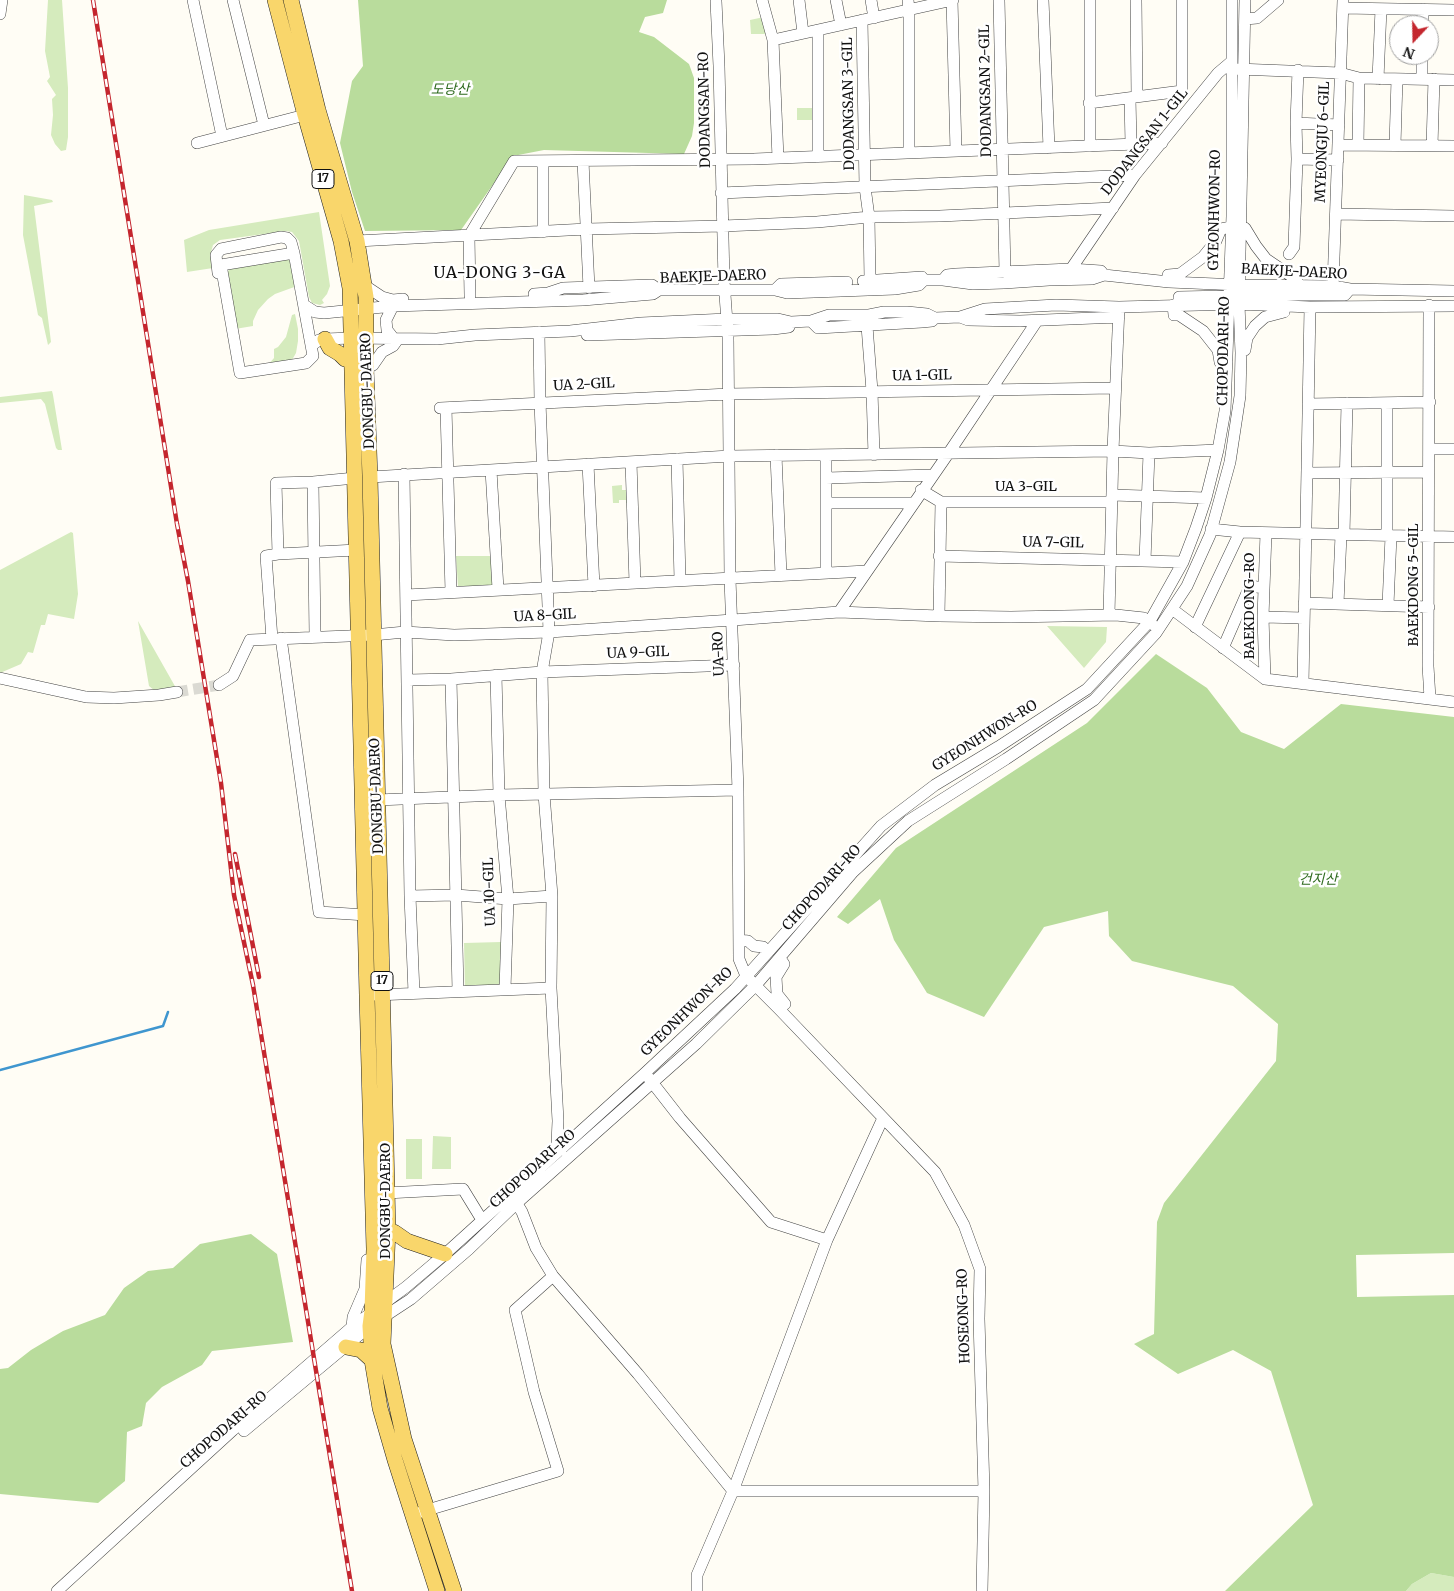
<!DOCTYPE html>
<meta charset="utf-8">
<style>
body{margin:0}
#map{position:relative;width:1454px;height:1591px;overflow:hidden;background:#fffdf5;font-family:Merriweather,serif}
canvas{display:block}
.north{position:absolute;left:1389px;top:15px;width:50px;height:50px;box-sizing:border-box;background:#fff;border:1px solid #a0a0a0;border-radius:50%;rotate:201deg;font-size:14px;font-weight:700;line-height:20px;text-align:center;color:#111}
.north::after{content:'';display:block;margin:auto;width:18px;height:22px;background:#c4262e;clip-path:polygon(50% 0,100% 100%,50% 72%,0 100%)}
</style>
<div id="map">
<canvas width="1454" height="1591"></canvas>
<div class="north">N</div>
</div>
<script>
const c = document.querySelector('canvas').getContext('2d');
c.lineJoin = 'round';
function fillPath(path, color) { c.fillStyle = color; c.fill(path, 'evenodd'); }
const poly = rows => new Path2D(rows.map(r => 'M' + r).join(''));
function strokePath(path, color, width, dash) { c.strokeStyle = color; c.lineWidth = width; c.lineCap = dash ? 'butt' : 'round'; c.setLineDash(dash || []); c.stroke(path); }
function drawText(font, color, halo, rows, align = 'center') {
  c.font = font + ' Merriweather,"Noto Sans KR",serif'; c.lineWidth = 5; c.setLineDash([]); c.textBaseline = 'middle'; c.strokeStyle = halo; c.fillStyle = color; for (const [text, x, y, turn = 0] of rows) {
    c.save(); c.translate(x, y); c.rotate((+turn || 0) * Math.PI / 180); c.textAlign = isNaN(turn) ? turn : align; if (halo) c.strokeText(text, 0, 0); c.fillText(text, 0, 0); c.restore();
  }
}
const green = poly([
 [48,0,62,0,68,88,68,137,66,150,61,151,55,144,51,135,53,115,52,99,56,95,47,81,50,77,45,51],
 [764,17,766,34,751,34,750,20],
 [797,108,813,108,813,120,797,120],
 [24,195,52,200,53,202,34,206,51,342,48,345,42,318,38,315,23,235],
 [319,212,330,286,327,294,322,300,324,303,320,305,312,303,309,297,299,241,292,232,286,231,220,240,213,245,211,252,213,268,187,272,184,240,209,230],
 [287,259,292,262,297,286,275,294,268,299,258,310,253,321,253,326,235,329,227,272,232,267],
 [295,314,298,329,298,341,296,353,292,360,267,366,274,358,274,349,278,347,286,337,292,315],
 [52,391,53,395,62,450,58,450,56,448,45,404,41,399,0,403,0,397],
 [622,485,622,490,628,490,628,503,626,503,626,500,619,500,619,503,613,503,612,486],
 [71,532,73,533,78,594,74,619,48,614,45,625,41,625,33,653,28,652,21,664,0,673,0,570],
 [456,556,493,556,494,586,458,586],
 [138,621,176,688,155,691,149,686],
 [1047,626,1107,627,1106,642,1084,668],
 [501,942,502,987,465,988,464,943],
 [433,1136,451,1137,451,1169,432,1169],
 [406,1139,422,1139,422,1179,406,1179],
 [1431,1573,1454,1577,1454,1591,1406,1591,1412,1584]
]);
const forest = poly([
 [358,0,667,0,663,13,645,17,639,32,654,37,689,64,694,78,694,123,692,136,684,154,544,150,513,156,461,230,365,231,352,192,340,143,352,81,363,66],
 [1156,654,1207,688,1241,732,1284,749,1341,704,1454,717,1454,1253,1356,1255,1357,1297,1454,1295,1454,1577,1431,1573,1412,1584,1406,1591,1225,1591,1313,1505,1271,1371,1233,1350,1178,1374,1134,1344,1154,1334,1157,1222,1164,1203,1276,1061,1278,1024,1233,986,1132,961,1109,936,1108,911,1044,927,984,1017,927,993,894,940,880,899,848,924,837,917,896,848,1087,723],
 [251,1234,277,1254,293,1342,212,1351,202,1365,162,1387,146,1403,142,1426,127,1432,125,1481,98,1503,0,1494,0,1369,8,1368,31,1350,63,1331,105,1315,124,1288,148,1271,173,1268,200,1244]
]);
const stream = poly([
 [0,1070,163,1026,168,1012]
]);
const minorTunnel = poly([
 [177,692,219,685]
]);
const minor = poly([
 [193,0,222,136],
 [233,0,264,125],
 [762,0,773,40,778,158],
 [799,0,803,33],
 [836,0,841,25],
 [871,0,874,18],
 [908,0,909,10,909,153],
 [952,0,956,151],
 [999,0,1005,272],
 [1043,0,1049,148],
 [1136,0,1137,97],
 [716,1,719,66,724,281,728,336,730,579,738,790,739,959,746,976,779,1009,935,1172,964,1225,980,1269,979,1319,984,1491,982,1591],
 [1343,8,1454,10],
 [0,14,2,0],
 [1245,19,1257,18,1278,0],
 [862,20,865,187,869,217,870,280],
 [1423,25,1423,9],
 [818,30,818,157],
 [773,40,953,0],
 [1237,69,1340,73,1359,78,1454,80],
 [1378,79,1381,9],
 [1422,79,1422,55],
 [1130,98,1131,144],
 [1089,103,1182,91,1182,0],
 [1296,123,1339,125],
 [197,143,305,115],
 [1338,145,1454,146],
 [1358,145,1359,78],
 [1395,145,1397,79],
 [1090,146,1090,0],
 [1432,146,1434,79],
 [1297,159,1338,160],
 [543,161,543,232],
 [583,161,589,288],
 [721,193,1135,175],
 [1336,214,1454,216],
 [1241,228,1245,228,1256,246,1266,259,1297,280,1298,285],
 [357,241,587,229,723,226,817,222,869,217,940,216,1113,208],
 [294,253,313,356,306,363,240,373,221,265,294,253],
 [1289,254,1294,247,1297,159,1296,123,1298,70],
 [1071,269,1135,175,1218,73,1231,62],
 [218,273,216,255,221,249,281,237,287,238,291,242,294,253],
 [1168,277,1168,275,1180,274,1203,257,1216,241,1221,229,1231,227],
 [943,280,947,275,956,274,1071,269,1101,271,1104,275],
 [863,281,922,277,924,280],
 [364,285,382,297,393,300,403,299],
 [1333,286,1343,0],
 [775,290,781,284,847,282],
 [534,294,548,293,563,288,652,285,659,290],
 [470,296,469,236,514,161,754,159,1162,143],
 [1234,299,1240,295,1345,295,1350,289],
 [304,305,315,312,324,313,393,306,583,300,653,294,659,290,775,290,787,293,895,289,919,285,924,280,943,280,973,284,1004,283,1049,280,1092,279,1104,275,1169,282,1240,285,1333,286,1350,289,1454,291],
 [1173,305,1174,315,1179,315,1203,331,1218,350,1220,362,1227,362],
 [1179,305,1179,297,1228,296,1232,292],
 [1429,305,1428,666,1430,698],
 [393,306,386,320,387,330,394,339],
 [960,317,968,320,1020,321,1119,317],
 [811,321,818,328,922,322,932,321,935,318],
 [867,326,872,391,874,455],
 [539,332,540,402,549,632,542,672,544,794,552,896,551,988,558,1121,557,1144,561,1150],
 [587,335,773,329,789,327,791,322],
 [311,346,319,340,325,339,352,338,437,339,475,335,570,331,641,323,727,319,778,319,791,322,811,321,829,315,869,315,884,312,907,312,927,314,935,318,960,317,985,309,1056,305,1119,307,1239,304,1310,307,1454,306],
 [1245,350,1247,338,1255,326,1265,317,1284,312,1283,305],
 [366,369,373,365,382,352,393,346,398,339],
 [1387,403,1387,536],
 [1308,404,1430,402],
 [440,408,729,394,1115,388],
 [446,408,451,592],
 [1430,449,1454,449],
 [776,455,781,575],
 [677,459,680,580],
 [631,462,635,583],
 [588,464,594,586],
 [491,470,498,589],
 [1307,473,1428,472],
 [404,474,410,896,414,993],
 [370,477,730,456,1113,451,1149,453,1218,450],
 [826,478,932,475],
 [313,482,315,636],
 [921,490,941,502,939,616],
 [1112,495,1206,498],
 [941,502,1112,502],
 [826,503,912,503],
 [1211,529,1240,532,1454,537],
 [1344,535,1347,403],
 [278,554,276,483,313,482,355,478],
 [939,556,1183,562],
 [1145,561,1149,453],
 [826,572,826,455],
 [406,595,867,571],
 [1304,603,1429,607],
 [1338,604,1341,535],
 [1388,605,1391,536],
 [1172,609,1265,679,1454,702],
 [839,612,948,454,1037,321],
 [1109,615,1113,451,1119,307],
 [1263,617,1304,618],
 [1195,627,1240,532],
 [281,638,319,912,366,915],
 [272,639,266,556,278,554,357,550],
 [1223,648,1250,586,1264,588],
 [496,675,499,795,508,899,505,989],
 [0,678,86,697,114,698,159,695,177,692],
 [451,679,458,991],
 [1265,679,1263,617,1266,533],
 [408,680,451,679,542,672,734,665],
 [1303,684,1310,307],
 [219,685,233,676,250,640,373,635,405,632,454,635,549,632,733,620,839,612,939,616,1011,617,1116,615,1144,618,1153,625],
 [377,800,499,795,738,790],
 [410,896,456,895,508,899,552,896],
 [739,940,748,941,754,946,763,947,768,952],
 [375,995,551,988],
 [779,1009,785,1004,777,994,776,977,784,964,780,958],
 [648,1077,680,1118,771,1222,827,1240],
 [386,1193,463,1189,482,1220],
 [514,1199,522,1212,536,1248,553,1276,638,1374,733,1491,984,1491],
 [352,1327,353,1317,365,1289,367,1260],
 [244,1431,370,1326,411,1299,469,1249,517,1203,696,1044,756,985,853,872,908,821,1006,759,1094,700,1156,633,1187,586,1210,535,1230,462,1240,396,1241,353,1239,304,1245,0],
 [421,1512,558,1471,534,1392,515,1310,553,1276],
 [57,1591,233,1430,352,1327,406,1287,445,1254,645,1073,735,989,881,826,935,785,998,747,1087,689,1150,621,1183,562,1196,528,1206,498,1218,450,1225,411,1232,216,1232,0],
 [697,1591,697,1575,733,1491,827,1240,883,1118]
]);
const major = poly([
 [275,0,305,115,341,241,350,288,367,995,374,1249,372,1311,370,1326,372,1360,380,1408,395,1460,437,1591],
 [291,0,318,110,357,241,366,297,366,369,370,477,388,1230,383,1344,404,1439,454,1591],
 [325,339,330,348,340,354,345,359,352,361],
 [388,1230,394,1232,407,1241,445,1254],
 [346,1347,361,1350,372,1360]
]);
const rail = poly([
 [93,0,177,524,188,581,221,783,234,895,253,985,352,1591],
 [235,854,259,977]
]);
const shields = [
 [323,179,22],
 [382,981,22]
];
const shieldNames = [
 ["17",323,179],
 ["17",382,981]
];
const parkNames = [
 ["도당산",450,90],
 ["건지산",1318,880]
];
const streetNames = [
 ["DODANGSAN 2-GIL",986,91,-91],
 ["DODANGSAN 3-GIL",849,104,-91],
 ["DODANGSAN-RO",705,110,-91],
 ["DODANGSAN 1-GIL",1145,142,-52],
 ["MYEONGJU 6-GIL",1323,142,-88],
 ["GYEONHWON-RO",1215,210,-89],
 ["BAEKJE-DAERO",1294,272,3],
 ["BAEKJE-DAERO",713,277,-2],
 ["CHOPODARI-RO",1224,351,-89],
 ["UA 1-GIL",922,376,-1],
 ["UA 2-GIL",584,385,-3],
 ["DONGBU-DAERO",368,391,-92],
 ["UA 3-GIL",1026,487],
 ["UA 7-GIL",1053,543,1],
 ["BAEKDONG 5-GIL",1414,585,-90],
 ["BAEKDONG-RO",1250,606,-90],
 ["UA 8-GIL",545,616,-3],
 ["UA 9-GIL",638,653,-2],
 ["UA-RO",719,654,-92],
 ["GYEONHWON-RO",985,736,-32],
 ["DONGBU-DAERO",377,796,-92],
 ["CHOPODARI-RO",822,888,-48],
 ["UA 10-GIL",490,892,-92],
 ["GYEONHWON-RO",687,1012,-44],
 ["CHOPODARI-RO",533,1169,-42],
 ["DONGBU-DAERO",386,1201,-90],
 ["HOSEONG-RO",964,1316,-92],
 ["CHOPODARI-RO",224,1430,-41]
];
const quarterNames = [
 ["UA-DONG 3-GA",500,273]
];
fillPath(green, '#d5ebbd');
fillPath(forest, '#b9dc9c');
strokePath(stream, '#3f96cf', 2.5);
strokePath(minorTunnel, '#dbdad3', 11, [11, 5.5]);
strokePath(minor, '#444', 12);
strokePath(major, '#222', 16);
strokePath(minor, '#fff', 11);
strokePath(major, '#f9d66b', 15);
strokePath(rail, '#c4262e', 4.5);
strokePath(rail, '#fff', 2.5, [8]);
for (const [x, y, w] of shields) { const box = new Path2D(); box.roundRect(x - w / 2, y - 9.5, w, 19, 4); c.fillStyle = '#fff'; c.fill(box); strokePath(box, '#111', 1); }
drawText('bold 12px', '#111', null, shieldNames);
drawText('italic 14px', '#2f6b1f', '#fff', parkNames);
drawText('14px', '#111', '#fff', streetNames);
c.letterSpacing = '1px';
drawText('16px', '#111', '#fff', quarterNames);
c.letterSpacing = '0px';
</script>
